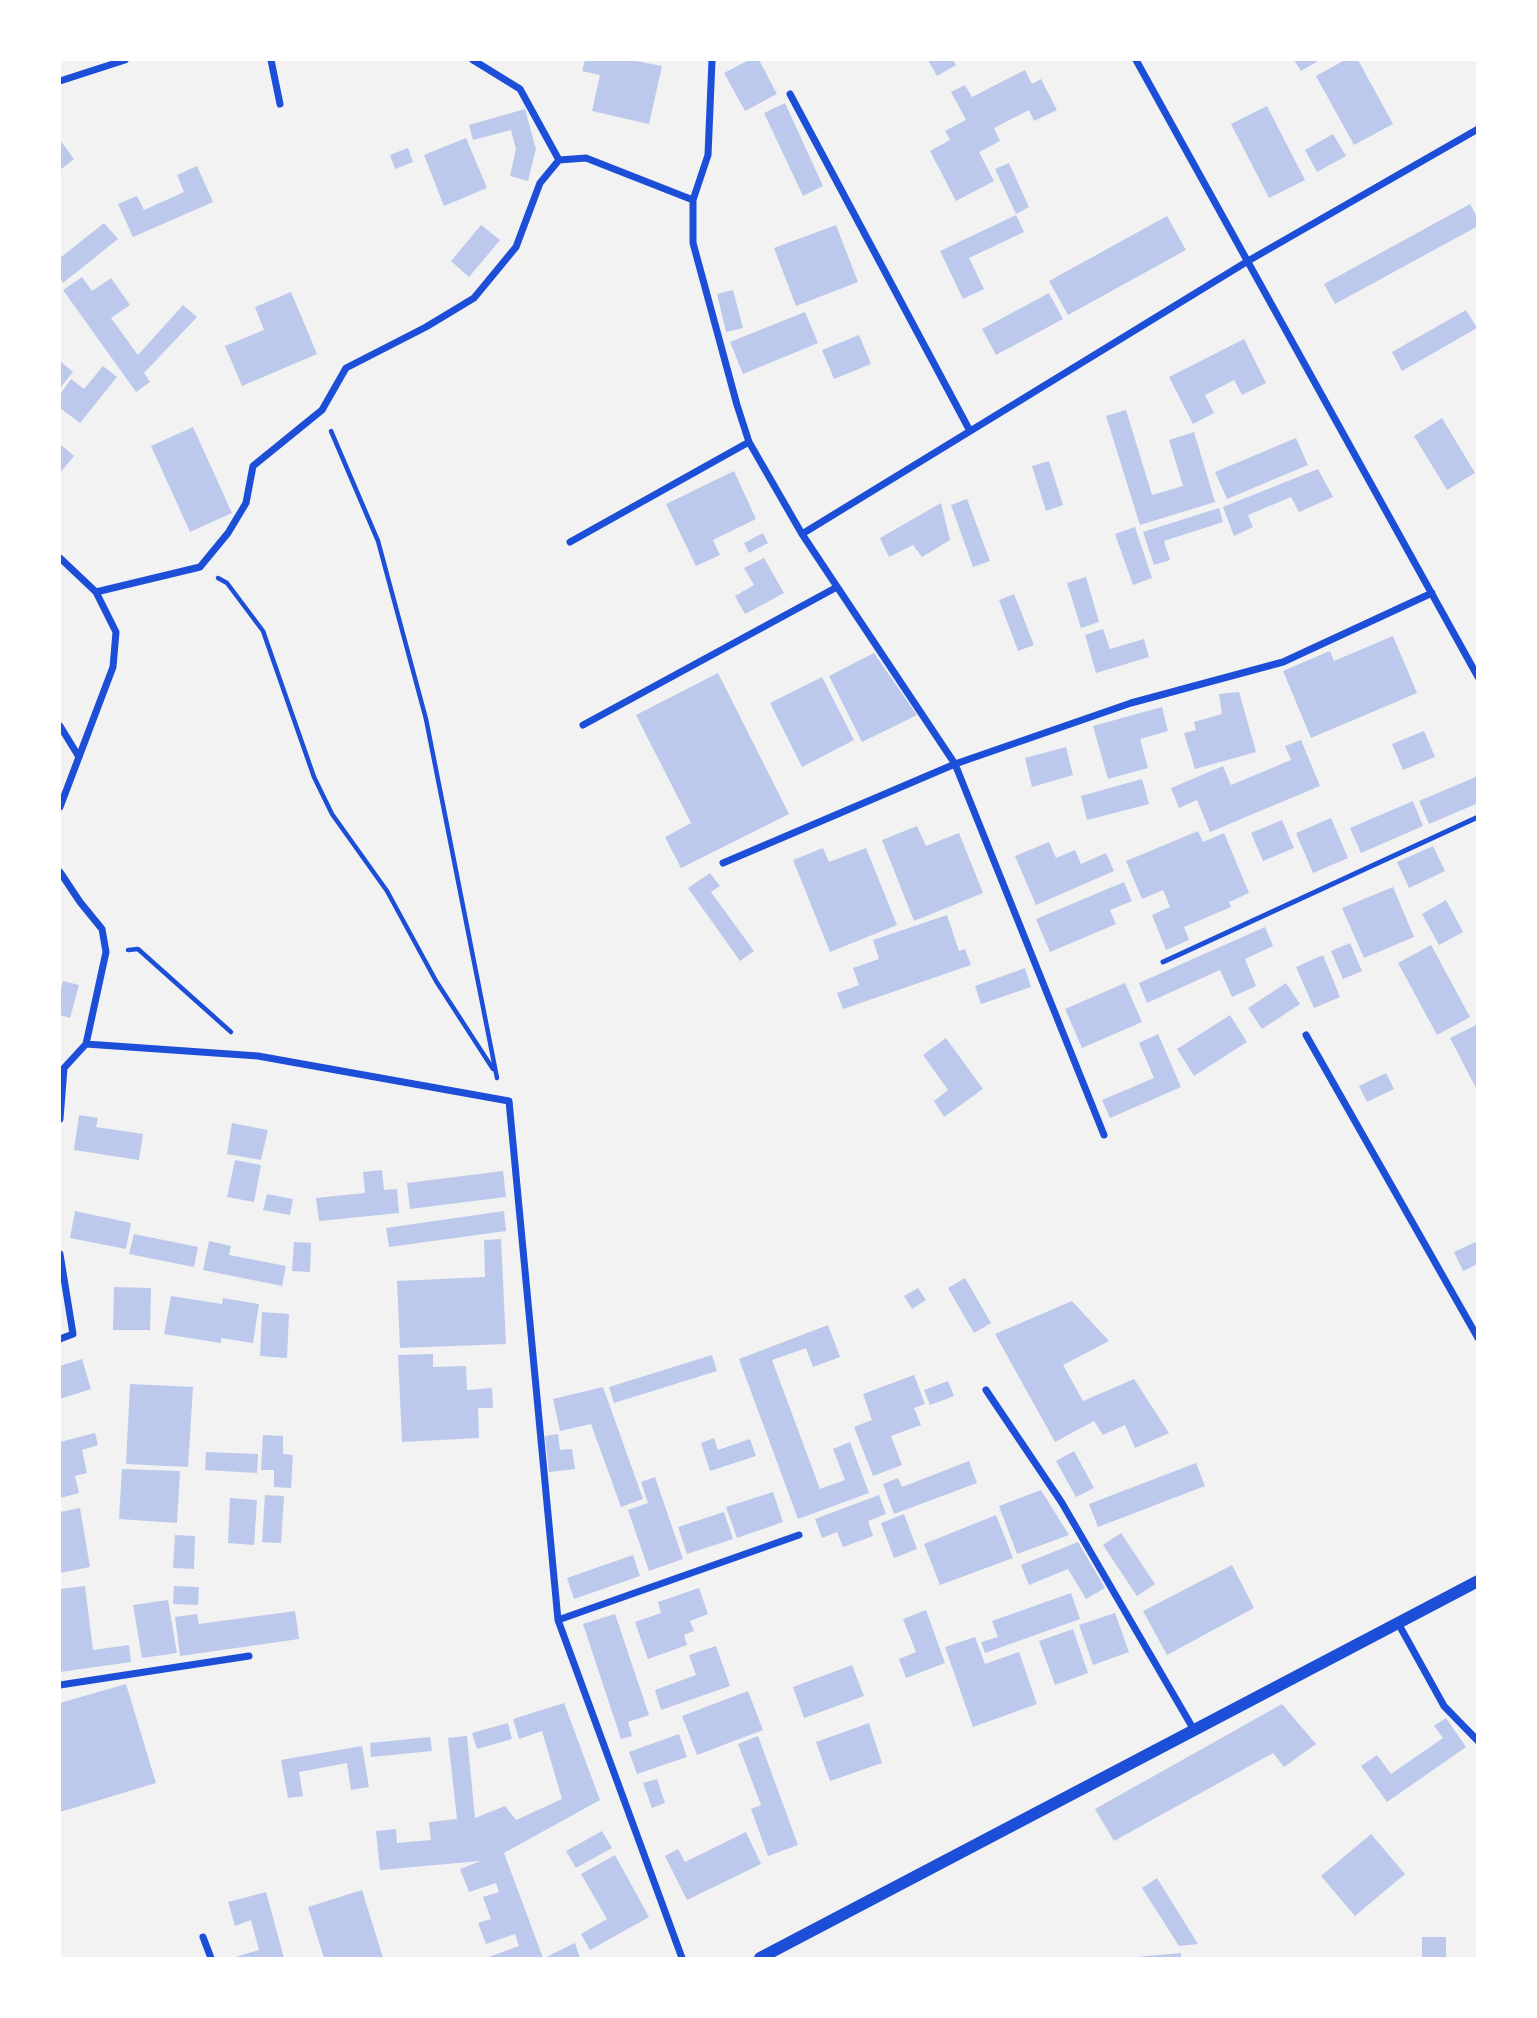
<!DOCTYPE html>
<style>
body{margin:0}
#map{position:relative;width:1537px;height:2018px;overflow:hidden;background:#f2f2f2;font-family:Ubuntu,sans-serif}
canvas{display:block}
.frame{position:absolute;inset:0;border:61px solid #fff;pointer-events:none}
</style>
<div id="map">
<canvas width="1537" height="2018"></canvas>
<div class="frame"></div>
</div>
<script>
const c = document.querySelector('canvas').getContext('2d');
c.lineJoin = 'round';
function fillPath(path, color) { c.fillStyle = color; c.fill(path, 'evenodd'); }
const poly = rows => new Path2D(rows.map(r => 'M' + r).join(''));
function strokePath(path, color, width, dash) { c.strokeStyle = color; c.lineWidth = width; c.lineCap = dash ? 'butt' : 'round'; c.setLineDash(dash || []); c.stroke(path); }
const building = poly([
 [585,60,631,60,662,66,649,124,592,111,600,75,582,71],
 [749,60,759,60,777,94,745,111,724,73],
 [928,60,953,60,956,65,937,76],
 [1294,60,1320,60,1301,71],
 [1345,60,1358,60,1393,124,1354,145,1316,76],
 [1025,70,1032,84,1041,79,1057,110,1034,121,1029,110,994,128,1000,141,979,152,994,181,956,201,930,151,950,140,945,131,966,120,951,92,965,85,972,97],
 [785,103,823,186,803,196,764,113],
 [1267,106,1305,180,1269,198,1231,124],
 [525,109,536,149,528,181,510,176,516,149,511,130,473,140,469,125],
 [1333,134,1346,156,1317,172,1305,150],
 [466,138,487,188,444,206,424,155],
 [60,140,74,159,60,170],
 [408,148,413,162,395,169,390,155],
 [1009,163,1029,207,1016,214,995,169],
 [197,166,213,202,133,237,118,204,137,196,144,210,184,192,177,175],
 [1470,204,1478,219,1478,226,1335,304,1324,284],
 [1016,215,1024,232,969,258,984,289,963,299,940,251],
 [1167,216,1186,250,1068,315,1049,281],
 [104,223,118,239,63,283,60,278,60,258],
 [481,225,500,240,469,277,451,261],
 [836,225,858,282,796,306,774,248],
 [82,277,92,291,111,278,130,305,111,318,138,355,183,305,197,317,144,373,150,382,136,392,63,290],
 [733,290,743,328,726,332,717,294],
 [291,292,317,354,242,386,225,346,264,330,255,307],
 [1049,293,1063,319,996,355,982,329],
 [1466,310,1477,328,1402,371,1392,352],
 [805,312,818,343,743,374,730,342],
 [859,335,871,364,834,379,822,350],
 [1244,339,1266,383,1242,395,1234,380,1205,395,1214,413,1193,424,1169,377],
 [60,361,73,372,60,388],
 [103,366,117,377,80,423,60,408,60,394,71,379,84,389],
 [1126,410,1152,495,1183,486,1169,440,1194,432,1215,502,1140,525,1106,416],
 [1442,418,1475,473,1447,490,1414,436],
 [193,427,232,513,190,532,151,446],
 [1296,438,1308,465,1227,499,1215,472],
 [60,444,74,456,60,473],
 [1049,461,1063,505,1046,511,1032,466],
 [1318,469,1333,497,1299,512,1291,497,1248,515,1253,527,1234,536,1223,507],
 [734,471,756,519,713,540,720,555,696,566,666,504],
 [967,499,990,561,973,567,951,505],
 [941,503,950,540,922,557,913,545,889,557,880,538],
 [1219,508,1223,522,1164,541,1170,560,1154,565,1143,532],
 [1135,527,1152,578,1133,585,1115,534],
 [763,533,768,543,749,553,744,543],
 [764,558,784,593,745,614,735,596,754,585,744,568],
 [1086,577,1099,622,1081,628,1067,583],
 [1014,594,1034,645,1018,651,999,600],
 [1103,629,1110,649,1144,639,1149,657,1096,673,1085,635],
 [1393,636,1417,693,1311,738,1283,671,1330,651,1334,661],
 [874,653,917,715,862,742,829,676],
 [718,673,789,814,681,868,665,837,691,823,636,715],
 [822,677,854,740,802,767,770,703],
 [1239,692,1256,752,1195,769,1184,733,1196,730,1194,722,1222,714,1219,694],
 [1162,707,1168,731,1140,739,1148,768,1108,779,1093,726],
 [1424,731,1435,757,1403,770,1392,744],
 [1301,740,1320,786,1210,832,1197,800,1179,808,1171,788,1223,766,1231,785,1291,760,1285,746],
 [1066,747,1073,775,1032,787,1025,758],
 [1478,776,1478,803,1429,824,1419,801],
 [1142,779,1149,804,1087,820,1081,796],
 [1413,801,1423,826,1361,853,1350,828],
 [1331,818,1348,858,1313,873,1296,833],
 [1282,820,1294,848,1263,861,1251,833],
 [917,826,926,846,959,833,983,893,914,921,882,840],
 [1198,831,1203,842,1224,833,1249,893,1229,902,1231,907,1184,927,1189,940,1166,950,1152,915,1170,907,1163,890,1142,899,1126,861],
 [1049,842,1056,858,1075,850,1081,864,1106,853,1114,871,1036,905,1015,856],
 [1433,846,1445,871,1409,888,1397,862],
 [823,848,829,862,866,848,897,925,830,952,793,860],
 [710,873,720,886,711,892,754,951,740,961,688,888],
 [1124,882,1132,901,1110,910,1116,924,1050,952,1036,919],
 [1393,887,1414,937,1364,958,1342,908],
 [1446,900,1463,932,1439,945,1422,914],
 [947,915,959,951,965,949,971,965,843,1009,837,993,859,985,853,968,879,959,873,940],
 [1265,927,1273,946,1245,959,1256,986,1232,997,1220,970,1147,1003,1139,983],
 [1350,943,1362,971,1343,979,1331,951],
 [1431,945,1470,1017,1437,1035,1398,963],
 [1323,955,1340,997,1314,1008,1296,967],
 [1025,968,1031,987,981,1004,975,986],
 [63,981,79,985,70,1018,60,1015,60,992],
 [1125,983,1142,1022,1082,1048,1065,1009],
 [1286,983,1300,1004,1262,1029,1248,1008],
 [1230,1015,1247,1042,1194,1076,1177,1049],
 [1478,1024,1478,1092,1450,1038],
 [1158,1034,1181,1087,1110,1118,1102,1100,1154,1078,1139,1043],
 [946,1038,983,1089,944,1117,934,1101,948,1090,923,1055],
 [1386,1073,1394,1089,1367,1102,1359,1086],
 [79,1115,98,1118,96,1127,143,1134,139,1160,74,1150],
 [232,1123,268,1130,261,1160,227,1154],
 [235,1160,261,1165,254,1202,227,1197],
 [382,1170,384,1190,397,1189,399,1213,319,1221,316,1198,365,1193,363,1172],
 [503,1171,506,1197,410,1209,407,1183],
 [267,1194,293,1199,290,1215,263,1210],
 [75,1211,131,1223,126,1249,70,1238],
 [504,1211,506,1231,389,1247,386,1228],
 [134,1234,198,1247,194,1267,129,1254],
 [501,1239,506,1344,400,1348,397,1281,485,1277,484,1240],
 [209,1241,231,1246,229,1255,286,1266,282,1286,203,1270],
 [1478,1241,1478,1264,1463,1271,1454,1252],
 [294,1242,311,1243,310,1272,292,1271],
 [965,1278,991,1323,974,1333,948,1288],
 [114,1287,151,1288,150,1330,113,1330],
 [918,1288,926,1300,912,1309,904,1296],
 [171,1296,222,1304,223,1298,259,1304,253,1343,221,1338,221,1343,164,1334],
 [1072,1301,1109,1341,1063,1365,1083,1401,1134,1379,1169,1433,1135,1448,1125,1425,1103,1435,1094,1421,1055,1442,995,1334],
 [262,1312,289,1314,287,1358,260,1356],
 [828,1325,840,1357,813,1367,806,1348,772,1360,820,1489,845,1480,833,1449,850,1442,869,1493,798,1519,739,1359],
 [433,1354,433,1367,466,1366,467,1390,492,1388,493,1408,478,1408,479,1438,402,1442,398,1355],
 [712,1355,717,1371,614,1403,609,1387],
 [82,1359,91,1389,60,1399,60,1366],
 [914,1375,925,1404,914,1408,921,1425,891,1436,902,1465,873,1476,854,1427,872,1420,863,1394],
 [948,1381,954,1396,930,1405,924,1390],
 [130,1384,193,1387,188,1467,126,1464],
 [603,1387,643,1499,621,1507,591,1424,560,1431,553,1399],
 [95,1433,98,1445,82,1450,87,1473,75,1476,79,1493,60,1498,60,1442],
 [558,1434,560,1450,572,1449,575,1469,549,1472,545,1436],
 [263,1435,283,1436,283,1454,293,1455,291,1488,274,1487,274,1470,261,1470],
 [714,1438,718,1450,750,1439,756,1456,710,1471,701,1443],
 [1074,1451,1094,1488,1076,1497,1056,1461],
 [206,1452,258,1454,257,1473,205,1470],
 [969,1461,977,1483,894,1514,883,1484,898,1478,902,1487],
 [1196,1463,1205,1486,1098,1527,1089,1504],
 [122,1469,180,1471,177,1523,119,1519],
 [655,1477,683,1559,649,1571,628,1510,648,1503,641,1482],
 [1041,1490,1069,1535,1017,1554,999,1506],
 [773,1492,783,1522,737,1538,726,1507],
 [265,1495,284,1496,281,1543,262,1542],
 [879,1495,886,1514,868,1521,873,1536,843,1547,837,1532,822,1538,815,1519],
 [230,1498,257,1500,254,1545,228,1543],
 [80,1508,90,1567,60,1573,60,1512],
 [724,1512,733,1539,687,1554,678,1527],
 [904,1514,917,1549,894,1558,881,1523],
 [996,1515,1013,1558,940,1585,924,1544],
 [1121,1533,1155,1584,1137,1596,1103,1545],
 [175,1535,195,1536,194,1569,173,1568],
 [1078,1542,1105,1588,1086,1599,1068,1569,1029,1585,1021,1565],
 [633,1555,640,1576,574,1599,567,1578],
 [1232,1565,1254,1608,1167,1655,1143,1611],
 [85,1586,93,1650,129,1645,131,1662,60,1672,60,1589],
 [174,1586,199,1587,198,1605,173,1604],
 [699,1588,708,1614,690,1621,694,1631,684,1635,687,1645,648,1659,635,1622,661,1613,658,1602],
 [1071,1593,1080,1619,985,1653,981,1642,998,1637,992,1621],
 [168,1600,177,1653,142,1658,133,1605],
 [926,1610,945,1663,906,1678,899,1659,916,1652,903,1619],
 [295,1611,299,1639,180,1656,175,1617,197,1614,199,1624],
 [1115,1613,1129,1652,1093,1665,1079,1625],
 [615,1614,649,1715,628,1722,632,1736,621,1739,583,1624],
 [1073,1629,1088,1673,1055,1685,1039,1641],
 [975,1637,985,1664,1019,1652,1037,1704,973,1727,945,1647],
 [716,1646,730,1686,661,1710,655,1690,696,1675,689,1655],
 [852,1665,864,1696,804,1718,793,1687],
 [126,1684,156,1783,60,1812,60,1703],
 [748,1691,763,1730,697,1755,682,1716],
 [564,1703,600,1800,504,1853,543,1958,486,1958,519,1946,515,1934,486,1944,478,1923,491,1919,483,1897,499,1892,496,1883,469,1892,460,1869,493,1856,480,1861,380,1870,376,1831,396,1829,397,1843,431,1840,429,1822,457,1819,448,1738,467,1736,475,1818,505,1806,516,1820,562,1799,542,1731,519,1739,513,1719],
 [1282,1704,1316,1744,1284,1767,1273,1753,1114,1841,1095,1809],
 [1446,1718,1466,1747,1387,1802,1361,1766,1377,1755,1391,1774,1443,1738,1434,1726],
 [508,1723,512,1739,477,1749,472,1733],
 [869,1723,882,1763,830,1781,816,1742],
 [679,1734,687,1757,637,1774,629,1752],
 [758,1736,798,1845,768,1856,751,1809,761,1805,738,1744],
 [430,1737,432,1751,371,1757,370,1743],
 [362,1746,369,1787,351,1790,347,1763,299,1772,303,1796,288,1798,281,1760],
 [657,1779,665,1803,652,1808,643,1783],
 [602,1831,612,1848,576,1868,566,1851],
 [746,1832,761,1864,687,1900,665,1856,678,1849,685,1862],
 [1371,1834,1405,1874,1355,1916,1321,1876],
 [615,1855,649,1917,590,1950,581,1934,607,1919,581,1874],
 [1157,1878,1198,1944,1179,1946,1142,1888],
 [362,1890,383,1958,324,1958,308,1907],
 [266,1892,284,1958,232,1958,259,1950,251,1920,235,1926,228,1902],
 [1422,1937,1446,1937,1446,1958,1422,1958],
 [575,1943,580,1958,544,1958],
 [1181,1953,1181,1958,1136,1958,1136,1957]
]);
const path = poly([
 [331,431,378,541,426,719,497,1078],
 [218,578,227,583,263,631,314,777,332,814,387,891,436,981,493,1069],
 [128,950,138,949,231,1032]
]);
const service = poly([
 [1163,962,1478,817]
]);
const minor = poly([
 [271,60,280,104],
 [473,60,520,89,559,160],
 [712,60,708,155,693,200,693,243,737,405,749,442,802,534,955,764,1104,1135],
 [1136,60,1478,677],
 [60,81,125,60],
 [790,94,970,431],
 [802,534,1248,261,1478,129],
 [570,542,749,442],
 [60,558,96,592,116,632,113,667,60,807],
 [96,592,200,567,228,533,246,503,253,466,322,410,346,368,426,327,474,298,516,247,540,183,559,160,586,158,693,200],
 [583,725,837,587],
 [60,726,79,757],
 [723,863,955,764,1131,703,1283,662,1432,593],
 [60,872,80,902,102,929,106,952,86,1044],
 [1306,1035,1478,1338],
 [60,1119,64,1068,86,1044,258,1056,509,1101,558,1620,682,1958],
 [60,1254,73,1334,60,1339],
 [986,1390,1062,1503,1194,1730],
 [558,1620,799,1535],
 [1398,1623,1444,1706,1478,1741],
 [60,1685,249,1656],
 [203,1937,211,1958]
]);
const tertiary = poly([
 [760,1958,1478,1581]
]);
fillPath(building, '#bdc9ec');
strokePath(path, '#1d4ed8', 4.5);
strokePath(service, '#1d4ed8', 5);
strokePath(minor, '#1d4ed8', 7);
strokePath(tertiary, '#1d4ed8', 12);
</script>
